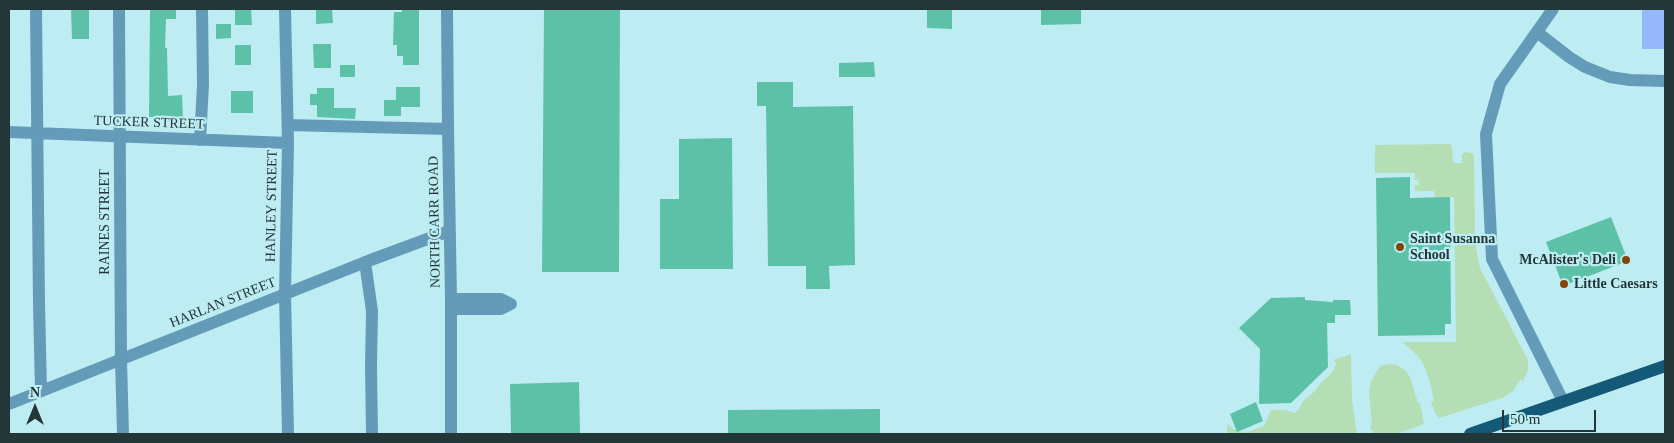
<!DOCTYPE html>
<style>
body{margin:0}
#map{position:relative;width:1674px;height:443px;overflow:hidden;background:#bdedf2;font-family:Georgia,serif}
canvas{display:block}
.frame{position:absolute;inset:0;border:10px solid #233638;pointer-events:none}
.north{position:absolute;left:10px;top:383px;width:50px;height:50px;-webkit-text-stroke:4px #bdedf2;paint-order:stroke;rotate:0deg;font-size:14px;font-weight:700;line-height:20px;text-align:center;color:#233638}
.north::after{content:'';display:block;margin:auto;width:18px;height:22px;background:#233638;clip-path:polygon(50% 0,100% 100%,50% 72%,0 100%)}
.scale{position:absolute;left:1502px;top:410px;width:94px;height:22px;box-sizing:border-box;border:2px solid #233638;border-top:0;padding-left:6px;font-size:15px;line-height:18px;white-space:nowrap;color:#233638;-webkit-text-stroke:4px #bdedf2;paint-order:stroke}
</style>
<div id="map">
<canvas width="1674" height="443"></canvas>
<div class="frame"></div>
<div class="north">N</div>
<div class="scale">50 m</div>
</div>
<script>
const c = document.querySelector('canvas').getContext('2d');
c.lineJoin = 'round';
function fillPath(path, color) { c.fillStyle = color; c.fill(path, 'evenodd'); }
const poly = rows => new Path2D(rows.map(r => 'M' + r).join(''));
function strokePath(path, color, width, dash) { c.strokeStyle = color; c.lineWidth = width; c.lineCap = dash ? 'butt' : 'round'; c.setLineDash(dash || []); c.stroke(path); }
function drawText(font, color, halo, rows, align = 'center') {
  c.font = font + ' Georgia,serif'; c.lineWidth = 4.5; c.setLineDash([]); c.textBaseline = 'middle'; c.strokeStyle = halo; c.fillStyle = color; for (const [text, x, y, turn = 0] of rows) {
    c.save(); c.translate(x, y); c.rotate((+turn || 0) * Math.PI / 180); c.textAlign = isNaN(turn) ? turn : align; if (halo) c.strokeText(text, 0, 0); c.fillText(text, 0, 0); c.restore();
  }
}
const green = poly([
 [1450,144,1452,147,1453,163,1462,163,1462,154,1465,152,1472,153,1474,156,1475,242,1480,268,1528,360,1528,370,1523,381,1520,380,1513,391,1502,398,1439,418,1435,413,1431,402,1434,400,1429,379,1423,363,1416,354,1402,342,1456,342,1454,197,1435,197,1434,191,1415,191,1415,185,1419,185,1419,181,1415,180,1415,173,1375,173,1375,145],
 [1351,354,1352,400,1357,434,1227,434,1227,424,1233,429,1245,433,1264,426,1271,410,1285,410,1295,413,1299,409,1303,401,1315,391,1319,385,1334,370,1336,363,1333,360],
 [1389,364,1397,365,1405,370,1410,377,1418,403,1420,403,1424,424,1397,434,1373,434,1370,426,1372,424,1369,393,1371,381,1380,366]
]);
const water = poly([
 [1642,9,1665,9,1665,49,1642,49]
]);
const building = poly([
 [71,9,89,9,89,39,72,39],
 [150,9,176,9,176,19,166,19,165,48,167,48,168,96,182,95,183,117,149,117],
 [235,9,251,9,252,25,235,25],
 [316,9,332,9,333,23,316,24],
 [402,9,419,9,419,65,403,65,403,56,397,56,397,45,393,45,394,12,402,12],
 [544,9,620,9,619,272,542,272],
 [927,9,952,9,952,29,927,28],
 [1041,9,1081,9,1081,24,1041,25],
 [216,24,231,24,231,38,216,39],
 [313,44,331,44,331,68,314,68],
 [235,45,251,45,251,65,235,65],
 [874,62,875,77,839,77,839,63],
 [340,65,355,65,355,77,340,77],
 [757,82,793,82,793,107,853,106,855,265,829,266,830,289,806,289,806,266,768,266,766,106,757,106],
 [396,87,420,87,420,107,401,107,401,116,384,116,384,100,396,100],
 [317,88,334,88,334,108,356,108,355,119,317,117,317,105,310,105,310,94,317,94],
 [231,91,253,91,253,113,231,113],
 [732,138,733,269,660,269,660,199,679,199,679,139],
 [1410,177,1410,198,1450,197,1451,324,1445,324,1445,335,1378,336,1376,178],
 [1611,217,1628,261,1563,286,1546,242],
 [1305,297,1305,300,1333,302,1333,300,1350,300,1351,315,1335,315,1335,323,1327,323,1328,367,1291,403,1259,404,1260,349,1239,328,1271,298],
 [579,382,580,434,511,434,510,384],
 [1256,402,1263,421,1237,432,1230,414],
 [880,409,880,434,728,434,728,410]
]);
const minor = poly([
 [36,9,39,303,41,391],
 [119,9,121,360,123,434],
 [285,9,288,143,285,294,288,434],
 [447,9,448,129,451,299,451,434],
 [1553,9,1500,84,1486,134,1492,259,1563,401],
 [1537,32,1569,57,1585,67,1610,77,1630,80,1665,81],
 [288,125,448,129],
 [9,132,288,143],
 [200,140,203,85,202,9],
 [365,262,372,311,371,366,372,434],
 [451,299,501,299,511,304,501,309,451,309],
 [9,404,368,261,449,231]
]);
const major = poly([
 [1470,434,1665,366]
]);
const markers = [
 [1400,247,5,"#834406"],
 [1626,260,5,"#834406"],
 [1564,284,5,"#834406"]
];
const streetNames = [
 ["TUCKER STREET",149,123,2],
 ["HANLEY STREET",272,206,-89],
 ["RAINES STREET",105,222,-90],
 ["NORTH CARR ROAD",435,222,-91],
 ["HARLAN STREET",223,303,-22]
];
const poiNames = [
 ["Saint Susanna",1410,239],
 ["School",1410,255],
 ["McAlister's Deli",1616,260,"right"],
 ["Little Caesars",1574,284]
];
fillPath(green, '#b5deb5');
fillPath(water, '#96b8fa');
fillPath(building, '#5dc1a8');
strokePath(minor, '#649bb9', 12);
strokePath(major, '#155979', 12);
for (const [x, y, r, color] of markers) { const dot = new Path2D(); dot.arc(x, y, r, 0, 2 * Math.PI); c.fillStyle = color; c.fill(dot); strokePath(dot, '#bdedf2', 2); }
drawText('14px', '#233638', '#bdedf2', streetNames);
drawText('bold 14px', '#233638', '#bdedf2', poiNames, 'left');
</script>
